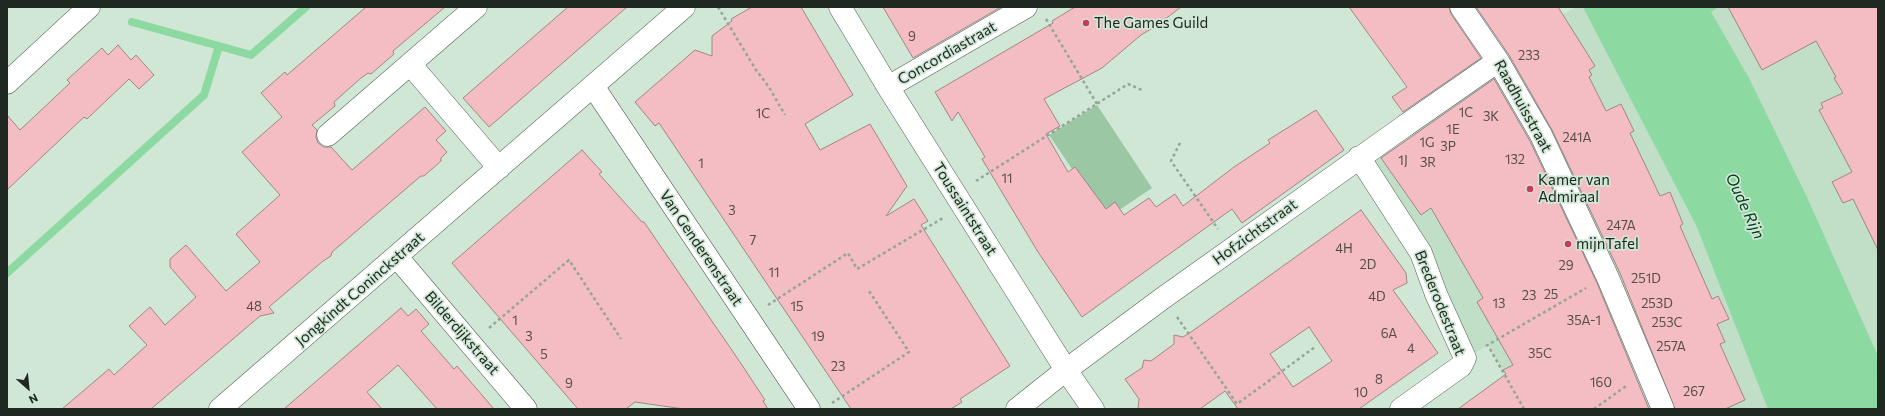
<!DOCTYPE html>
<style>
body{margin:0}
#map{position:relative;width:1885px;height:416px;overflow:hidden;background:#d1e7d6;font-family:Commissioner,sans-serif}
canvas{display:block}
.frame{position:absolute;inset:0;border:8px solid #202822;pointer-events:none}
.north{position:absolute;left:8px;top:368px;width:40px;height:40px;-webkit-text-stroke:3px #d1e7d6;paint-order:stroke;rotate:153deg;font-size:11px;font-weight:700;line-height:16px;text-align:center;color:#202822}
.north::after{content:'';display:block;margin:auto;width:14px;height:18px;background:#202822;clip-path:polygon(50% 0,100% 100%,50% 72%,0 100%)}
</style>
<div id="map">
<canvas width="1885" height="416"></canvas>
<div class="frame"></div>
<div class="north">N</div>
</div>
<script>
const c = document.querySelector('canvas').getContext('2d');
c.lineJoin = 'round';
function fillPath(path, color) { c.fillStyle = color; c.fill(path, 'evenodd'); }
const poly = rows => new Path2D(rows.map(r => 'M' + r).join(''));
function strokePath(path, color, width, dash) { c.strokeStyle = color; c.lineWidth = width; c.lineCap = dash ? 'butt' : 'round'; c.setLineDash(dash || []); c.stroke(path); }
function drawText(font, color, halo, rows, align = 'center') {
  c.font = font + ' Commissioner,sans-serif'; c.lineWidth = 3.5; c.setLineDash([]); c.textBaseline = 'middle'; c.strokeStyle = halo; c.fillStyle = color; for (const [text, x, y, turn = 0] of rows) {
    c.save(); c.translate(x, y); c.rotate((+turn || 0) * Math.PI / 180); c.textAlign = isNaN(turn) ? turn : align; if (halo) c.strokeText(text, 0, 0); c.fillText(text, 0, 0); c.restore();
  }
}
const built = poly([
 [1577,7,1878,7,1878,409,1526,409,1488,346,1468,356,1367,156,1492,52]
]);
const green = poly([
 [1097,105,1152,188,1106,219,1049,135]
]);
const water = poly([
 [1583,7,1719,7,1711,12,1749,78,1806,195,1878,356,1878,409,1768,409,1697,227]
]);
const stream = poly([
 [132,22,219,46],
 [7,273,204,95,219,46,251,55,306,7]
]);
const building = poly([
 [366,7,445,7,393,51,394,54,371,74,368,73,361,78,334,102,335,106,312,125,317,130,316,137,318,143,324,147,331,147,352,170,425,107,446,131,436,140,447,152,441,158,441,161,424,176,421,176,408,187,332,252,331,256,323,261,269,307,274,313,260,316,151,409,62,409,109,369,114,375,147,345,129,326,150,307,165,325,196,297,170,267,170,259,186,245,226,291,260,262,236,234,280,195,242,152,282,117,261,93,285,72,287,75,366,7],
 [568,7,627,7,489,127,463,98,568,7],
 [752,7,801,7,853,95,805,124,820,150,870,124,907,186,886,216,914,199,928,221,921,225,1010,366,960,399,962,402,951,409,851,409,659,123,655,126,635,102,695,50,712,56,712,36,732,21,731,19,752,7],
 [883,7,1001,7,913,58,883,7],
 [1075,7,1181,7,1156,26,1141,35,1102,68,1044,99,1060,126,1046,134,1068,172,1075,167,1106,209,1115,202,1124,215,1149,198,1156,207,1175,194,1183,206,1234,167,1270,143,1268,140,1316,110,1344,150,1242,223,1232,209,1082,317,1038,252,982,159,985,157,958,112,952,121,935,92,1053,23,1052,21,1075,7],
 [1349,7,1449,7,1451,14,1481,58,1403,112,1392,97,1407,87,1349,7],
 [1476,7,1558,7,1595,66,1589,70,1592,75,1589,77,1606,111,1621,104,1634,131,1630,133,1660,196,1670,192,1683,224,1680,226,1712,299,1718,296,1729,319,1717,324,1725,342,1720,344,1745,400,1725,409,1675,409,1620,273,1552,130,1509,55,1476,7],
 [1728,7,1878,7,1878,250,1853,199,1843,203,1832,182,1852,172,1819,110,1823,108,1821,103,1843,93,1834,78,1836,77,1816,41,1762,70,1728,7],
 [118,45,131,60,136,55,154,75,139,89,129,79,87,119,84,117,7,190,7,115,20,130,70,83,67,80,102,48,108,55,118,45],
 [1494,79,1530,141,1597,283,1649,409,1458,409,1506,374,1503,370,1513,365,1477,302,1483,298,1431,208,1421,215,1381,158,1494,79],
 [582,150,602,172,599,174,642,222,644,222,740,362,765,400,763,401,768,409,684,409,635,402,626,409,578,409,452,263,582,150],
 [1361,210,1406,273,1407,283,1393,290,1438,353,1359,409,1238,409,1225,391,1200,409,1138,409,1139,399,1125,379,1142,368,1144,360,1151,361,1174,344,1174,335,1183,337,1191,332,1361,210],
 [1309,327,1332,361,1293,387,1270,354,1309,327],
 [401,308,408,316,416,309,429,324,421,331,454,369,457,366,494,409,437,409,398,365,367,392,382,409,284,409,401,308]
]);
const path = poly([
 [718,7,756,70,769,87,785,115],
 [1046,19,1097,104],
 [1180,143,1171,161,1218,229],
 [976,181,1128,84,1142,90],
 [768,305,848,253,857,269,943,218],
 [1177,317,1237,404,1315,347],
 [489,328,569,260,621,339],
 [1486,346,1586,288],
 [1490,349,1524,409],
 [832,403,909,352,869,291],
 [1594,409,1626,386]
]);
const pedestrian = poly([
 [1461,7,1498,61,1541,135,1608,278,1663,409],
 [1406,125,1498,61]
]);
const minor = poly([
 [840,7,888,87,1066,370,1093,409],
 [410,64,499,168],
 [7,83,89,7],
 [593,86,809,409],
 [888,87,1026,7],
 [328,135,476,7],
 [1359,157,1421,253,1436,294,1465,358,1461,366,1401,409],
 [397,257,526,409],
 [220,409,684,7],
 [1017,409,1066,370,1163,298,1406,125]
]);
const markers = [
 [1086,23,4,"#c8395d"],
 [1530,189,4,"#c8395d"],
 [1568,244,4,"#c8395d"]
];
const numberNames = [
 ["9",912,37],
 ["233",1529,56],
 ["1C",1466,113],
 ["1C",763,114],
 ["3K",1491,117],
 ["1E",1453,130],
 ["241A",1577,138],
 ["1G",1427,143],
 ["3P",1448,147],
 ["132",1515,160],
 ["1J",1403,161],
 ["3R",1428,163],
 ["1",701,164],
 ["11",1007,179],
 ["3",732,211],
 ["247A",1621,226],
 ["7",753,241],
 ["4H",1344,249],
 ["2D",1368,265],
 ["29",1566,266],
 ["11",774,273],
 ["251D",1646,279],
 ["25",1551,295],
 ["23",1529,296],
 ["4D",1377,297],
 ["13",1499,304],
 ["253D",1657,304],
 ["48",254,307],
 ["15",797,307],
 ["1",515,321],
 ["35A-1",1584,321],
 ["253C",1667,323],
 ["6A",1389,334],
 ["3",529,337],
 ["19",818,337],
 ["257A",1671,347],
 ["4",1411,349],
 ["35C",1540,354],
 ["5",544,355],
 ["23",838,367],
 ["8",1379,380],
 ["160",1601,383],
 ["9",569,384],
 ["267",1694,392],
 ["10",1361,393]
];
const poiNames = [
 ["The Games Guild",1094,23],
 ["Kamer van",1538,180],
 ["Admiraal",1538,197],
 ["mijnTafel",1576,244]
];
const streetNames = [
 ["Concordiastraat",947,53,-30],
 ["Raadhuisstraat",1523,106,61],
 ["Toussaintstraat",965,209,58],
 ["Hofzichtstraat",1255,232,-36],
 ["Van Genderenstraat",701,248,56],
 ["Jongkindt Coninckstraat",360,289,-41],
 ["Brederodestraat",1440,303,68],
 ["Bilderdijkstraat",462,333,49]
];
const waterNames = [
 ["Oude Rijn",1745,206,65]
];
fillPath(built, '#c1dec7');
fillPath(green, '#9bc7a5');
fillPath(water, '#8cd9a1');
strokePath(stream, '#8cd9a1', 8);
fillPath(building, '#f4bcc3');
strokePath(building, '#a08588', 1);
strokePath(pedestrian, '#4f6253', 23);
strokePath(minor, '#4f6253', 23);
strokePath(path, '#94a598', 2.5, [3, 3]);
strokePath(pedestrian, '#fff', 22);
strokePath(minor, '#fff', 22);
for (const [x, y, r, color] of markers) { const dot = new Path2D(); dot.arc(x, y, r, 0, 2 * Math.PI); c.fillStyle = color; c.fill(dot); strokePath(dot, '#d1e7d6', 1.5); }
drawText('13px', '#554d4a', null, numberNames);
drawText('15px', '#202822', '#d1e7d6', poiNames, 'left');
drawText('15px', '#202822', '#d1e7d6', streetNames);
drawText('italic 16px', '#04411e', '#d1e7d6', waterNames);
</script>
